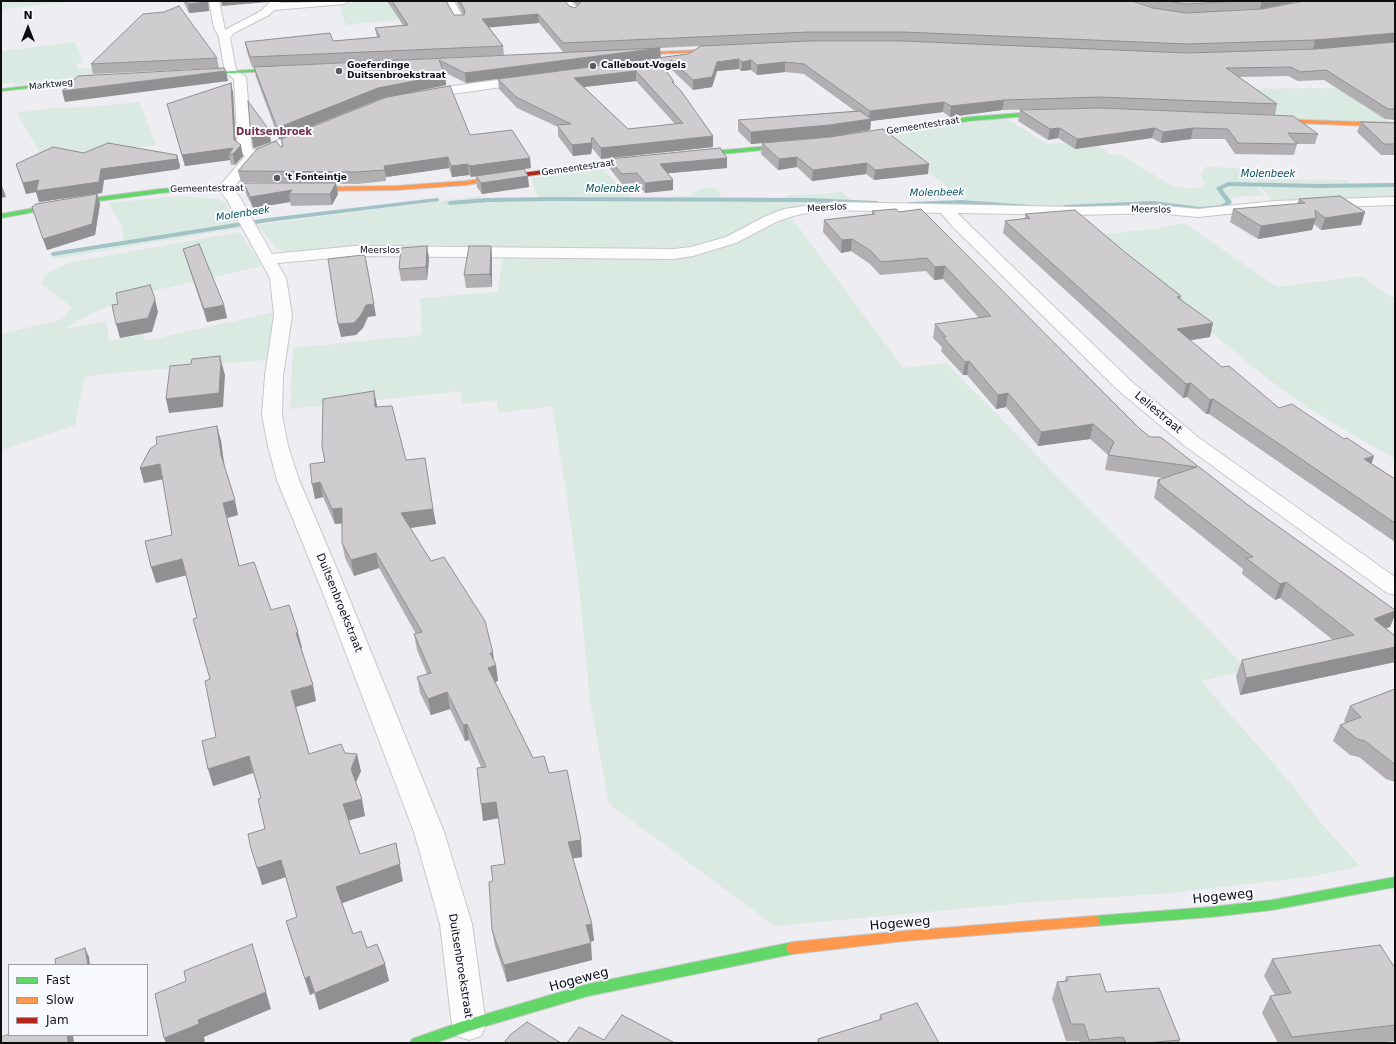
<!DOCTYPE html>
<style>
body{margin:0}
#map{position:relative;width:1396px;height:1044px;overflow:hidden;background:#ededf2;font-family:"DejaVu Sans",sans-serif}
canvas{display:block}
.frame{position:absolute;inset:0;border:2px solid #0e0e11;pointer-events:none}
.legend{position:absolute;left:8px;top:964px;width:140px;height:72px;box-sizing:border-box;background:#f9faff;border:1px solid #9b9ca0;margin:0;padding:5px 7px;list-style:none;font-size:12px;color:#0e0e11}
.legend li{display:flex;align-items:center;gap:8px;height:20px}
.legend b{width:20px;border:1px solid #9b9ca0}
.north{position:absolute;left:8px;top:8px;width:40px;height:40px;-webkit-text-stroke:3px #f9faff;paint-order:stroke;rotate:0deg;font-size:11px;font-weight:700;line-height:16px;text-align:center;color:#0e0e11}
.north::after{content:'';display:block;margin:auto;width:14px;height:18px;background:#0e0e11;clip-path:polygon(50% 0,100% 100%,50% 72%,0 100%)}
</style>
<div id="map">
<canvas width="1396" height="1044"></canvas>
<div class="frame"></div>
<ul class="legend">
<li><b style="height:5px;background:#63d668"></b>Fast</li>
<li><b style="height:5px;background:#ff974d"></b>Slow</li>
<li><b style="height:5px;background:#b3261e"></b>Jam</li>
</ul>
<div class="north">N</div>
</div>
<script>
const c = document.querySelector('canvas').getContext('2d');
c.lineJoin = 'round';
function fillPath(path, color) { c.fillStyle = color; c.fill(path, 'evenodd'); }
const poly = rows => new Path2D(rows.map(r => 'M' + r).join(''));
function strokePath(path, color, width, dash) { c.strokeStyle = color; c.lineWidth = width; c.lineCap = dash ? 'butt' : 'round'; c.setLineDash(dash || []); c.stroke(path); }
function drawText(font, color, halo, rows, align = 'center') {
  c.font = font + ' "DejaVu Sans",sans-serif'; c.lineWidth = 4; c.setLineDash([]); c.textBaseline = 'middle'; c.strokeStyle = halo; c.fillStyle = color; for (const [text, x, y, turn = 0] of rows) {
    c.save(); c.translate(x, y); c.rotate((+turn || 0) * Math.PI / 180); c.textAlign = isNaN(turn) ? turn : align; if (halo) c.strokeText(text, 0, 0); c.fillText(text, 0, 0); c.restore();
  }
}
const green = poly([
 [1,1,74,1,1,9],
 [368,1,391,1,398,20,346,25,338,4],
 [75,42,83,63,76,64,78,69,101,67,102,77,15,85,14,82,1,84,1,51],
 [1338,88,1390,122,1283,119,1241,89],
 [139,102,156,145,44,160,17,113,52,108,91,107],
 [1005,118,1047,144,1090,141,1110,154,1123,156,1172,186,1190,189,1205,187,1204,181,1201,176,1205,167,1240,168,1265,196,1242,196,1230,199,1232,203,1230,206,1213,210,970,204,915,162,916,154,894,135,936,127],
 [601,168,634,199,673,200,675,196,693,196,699,189,708,187,716,189,722,197,781,198,791,195,825,194,841,191,852,203,813,203,792,208,757,219,737,232,713,243,666,249,328,249,286,252,278,250,257,225,479,196,482,201,539,199,531,178],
 [1253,179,1346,180,1350,183,1395,183,1395,199,1276,204],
 [180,196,218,199,226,203,240,228,53,259,51,256,118,246,123,239,122,226,108,203],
 [791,217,903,368,946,363,1248,670,1201,681,1293,786,1321,823,1360,866,1314,876,1172,893,1033,902,775,926,609,804,590,701,579,586,566,491,552,406,498,413,497,400,463,404,461,391,290,409,293,348,422,335,420,298,498,292,503,254,699,253,712,251,742,240],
 [1184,223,1277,287,1361,276,1395,299,1395,459,1306,407,1268,379,1094,235,1155,229],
 [240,232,262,266,135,295,126,300,95,312,63,329,107,321,109,341,144,334,145,341,275,312,266,360,102,374,84,377,75,425,1,450,1,334,61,320,72,307,43,286,41,283,46,275,53,270,72,262]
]);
const stream = poly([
 [1228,182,1319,184,1395,183,1395,187,1319,188,1229,186,1222,189,1232,202,1229,206,1222,209,1200,211,1153,205,1064,209,1061,207,1064,205,1153,201,1200,207,1221,205,1226,202,1216,188,1228,182],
 [551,197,808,198,877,201,880,203,877,205,808,202,551,201,487,202,450,205,447,203,450,201,487,198,551,197],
 [437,198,439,199,439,201,268,222,53,256,50,254,53,252,268,218,437,198],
 [962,200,1029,205,1032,207,1029,209,962,204,910,206,907,204,910,202,962,200]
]);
const street = poly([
 [209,1,219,1,225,30,261,11,271,1,282,1,280,3,349,1,344,4,274,10,269,15,234,33,230,38,236,70,246,77,252,149,254,150,304,130,314,130,316,133,314,136,258,158,233,188,241,199,272,254,355,246,674,249,691,247,726,237,766,216,784,209,834,202,1076,207,1154,205,1198,209,1275,201,1395,197,1395,205,1275,209,1198,217,1154,213,1076,215,957,213,1132,382,1199,438,1395,577,1395,595,1387,593,1185,446,1118,390,953,227,941,213,834,210,811,212,793,216,776,222,736,243,693,256,674,259,355,256,277,263,286,278,292,315,283,376,282,415,288,446,299,480,345,588,444,832,472,924,486,1025,481,1036,469,1040,457,1036,452,1025,440,924,414,832,321,588,277,480,268,446,262,415,265,376,274,315,270,278,227,200,218,188,245,156,238,151,234,79,225,72,219,37,214,28,209,1],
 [444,1,454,1,465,21,464,23,456,23,444,1],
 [560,1,571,1,580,12,575,15,571,14,560,1],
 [527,76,531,77,533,80,531,83,423,98,417,94,423,90,527,76]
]);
const fast = poly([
 [285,68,287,69,287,70,198,75,196,74,198,73,285,68],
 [101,78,103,79,103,80,1,91,1,89,101,78],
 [1048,111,1050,112,1050,114,969,121,858,139,855,137,858,135,969,117,1048,111],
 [790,144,793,146,792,147,693,157,690,155,693,153,790,144],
 [198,186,275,186,278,188,275,190,198,190,160,193,84,203,1,218,1,214,84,199,160,189,198,186],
 [1395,877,1395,887,1272,910,1211,917,1094,926,1089,925,1088,921,1089,917,1094,916,1211,907,1272,900,1395,877],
 [793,942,798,944,800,948,798,952,793,954,588,996,469,1031,435,1043,410,1043,412,1039,469,1019,588,984,793,942]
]);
const slow = poly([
 [723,49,725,51,631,55,629,54,631,53,723,49],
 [1272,119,1395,123,1395,127,1270,122,1270,120,1272,119],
 [500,176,502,177,502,179,466,185,396,190,307,191,304,189,307,187,396,186,466,181,500,176],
 [1094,916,1099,917,1100,921,1099,925,1094,926,904,941,793,954,788,952,786,948,788,944,793,942,904,931,1094,916]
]);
const jam = poly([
 [639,157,642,159,641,160,500,180,497,178,500,176,639,157]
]);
const wall = poly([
 [183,1,208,1,209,11,189,13],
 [387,1,446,1,454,15,463,15,456,1,565,1,569,6,575,8,577,6,573,1,1132,1,1156,8,1134,1,1300,1,1260,9,1184,12,1262,9,1395,1,1395,120,1385,119,1324,80,1298,81,1288,76,1239,77,1277,104,1275,115,1098,108,1002,110,950,117,943,112,871,121,870,130,829,137,751,144,738,131,738,120,855,111,804,74,785,72,757,75,751,70,741,71,739,69,717,71,712,87,693,90,671,69,667,72,674,84,713,136,713,147,601,159,592,148,591,154,573,156,558,136,558,127,517,108,499,89,498,79,688,54,701,46,660,48,466,83,444,72,445,75,446,85,380,99,279,139,256,77,254,67,564,53,539,23,489,27,503,46,504,55,252,67,247,52,245,42,333,41,377,37,375,28,403,25],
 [636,81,675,124,628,129,584,87],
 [217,58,219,68,93,74,91,64],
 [231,83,233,93,236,142,243,156,235,165,231,165,230,160,185,166,167,104],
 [1020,110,1318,134,1315,144,1297,144,1294,155,1235,154,1225,139,1191,139,1161,143,1152,138,1075,149,1058,138,1048,140,1018,121],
 [1361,122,1395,123,1395,155,1381,155,1357,132],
 [269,130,271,142,254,148,253,148,251,137],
 [470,135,531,168,524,169,529,187,482,194,477,187,476,176,471,177,469,175,452,177,449,168,386,177,386,181,357,184,241,182,238,171,282,146,281,139],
 [762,143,928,174,874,180,866,174,812,181,797,167,778,170,761,154],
 [84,153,177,155,180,166,179,169,104,180,102,193,39,202,36,192,26,194,16,164],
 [727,158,727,168,668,173,673,180,673,190,645,193,637,183,622,184,610,169,609,159],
 [244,183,338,194,332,205,291,206,290,202,253,208,246,194],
 [97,194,100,204,95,235,47,250,32,207],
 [1299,199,1365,212,1361,225,1321,230,1314,224,1312,230,1258,239,1230,222,1233,209,1297,204],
 [896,209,1140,429,1150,437,1160,437,1248,505,1395,610,1395,615,1390,627,1386,628,1395,636,1395,662,1240,695,1236,676,1242,660,1333,640,1280,598,1275,600,1242,574,1243,569,1154,498,1158,480,1163,478,1105,470,1108,455,1090,439,1038,446,1006,407,996,409,967,375,963,375,941,351,942,347,933,338,935,324,979,318,943,279,934,280,926,271,880,275,870,264,851,251,841,253,823,232,824,220,872,214,872,211],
 [1025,214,1126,253,1181,296,1181,300,1210,337,1190,340,1222,367,1279,408,1371,463,1395,479,1395,542,1209,414,1206,414,1187,397,1183,398,1003,233,1005,221,1025,218],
 [427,246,429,259,427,280,401,281,399,269],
 [491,246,492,259,492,287,466,288,464,275],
 [183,249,224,305,227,318,207,322,187,262],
 [377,407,433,509,436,524,410,528,431,561,493,653,494,660,498,681,495,682,533,758,549,773,581,840,582,857,573,858,592,924,594,941,590,941,592,960,507,982,495,946,492,930,493,881,505,864,499,818,483,821,481,767,469,740,465,741,450,709,431,715,420,693,417,677,427,674,417,650,414,634,416,634,379,568,354,576,345,558,342,543,342,523,335,524,323,497,315,499,325,462],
 [217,426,221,441,224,465,238,515,227,518,239,566,271,610,302,648,301,648,316,701,296,707,309,754,345,753,361,771,356,783,365,816,348,820,360,854,403,881,342,903,353,934,385,964,389,981,319,1010,314,993,310,995,286,921,297,917,286,877,262,885,265,829,261,798,253,773,213,786,216,737,210,679,197,618,186,575,156,583,172,535,163,479,144,483,140,468],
 [1395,689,1395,782,1386,779,1359,757,1350,755,1333,741,1340,725,1346,723,1344,721,1350,706],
 [1272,959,1395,968,1395,1041,1376,1043,1278,1043,1262,1013,1270,996,1275,995,1264,976],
 [1066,977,1106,992,1180,1040,1179,1043,1080,1043,1079,1041,1066,1041,1052,999,1057,982,1065,981],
 [880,1015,939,1043,817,1043,818,1039,879,1020]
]);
const shadedWall = poly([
 [208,1,209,11,189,13,188,4],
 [221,1,269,1,268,2,222,6],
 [1262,1,1300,1,1260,9],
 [538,14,539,23,483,28,482,19],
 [1395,33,1395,42,1313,50,1315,40],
 [660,48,661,58,466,83,465,73],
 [739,59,739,69,717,71,712,87,693,90,693,80,717,62],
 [671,60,671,69,663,76,663,66],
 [751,60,751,70,741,71,742,62],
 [785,62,785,72,757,75,757,65],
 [226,71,228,81,65,102,62,91],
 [636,71,636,81,575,88,574,78],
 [445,75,446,85,380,99,279,139,277,128,378,88],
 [231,83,233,93,236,150,241,145,243,156,235,165,233,154,229,154,230,160,185,166,182,155,234,140],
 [1004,100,1002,110,950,117,951,106],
 [944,102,943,112,871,121,870,130,829,137,751,144,751,132,869,119,870,111],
 [1060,128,1058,138,1048,140,1050,129],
 [1155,128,1152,138,1075,149,1077,139],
 [1193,128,1191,139,1161,143,1163,132],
 [269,130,271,142,254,148,252,137],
 [713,136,713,147,601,159,601,148],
 [592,137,592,148,591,154,573,156,572,145],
 [177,155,180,166,179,169,104,180,102,193,39,202,36,192,26,194,23,183],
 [448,157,449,168,386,177,384,166],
 [797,157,797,167,778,170,779,159],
 [530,158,531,168,471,177,469,166],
 [727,158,727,168,660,174,660,164],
 [867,163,866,174,812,181,813,170],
 [468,164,469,175,452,177,451,166],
 [929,164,928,174,874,180,875,170],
 [528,176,529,187,482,194,481,183],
 [673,180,673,190,645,193,645,183],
 [336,183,338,194,332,205,330,194],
 [1,186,2,186,6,197,1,198],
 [292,190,289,194,290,202,253,208,250,197],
 [97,194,100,204,95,235,47,250,43,239],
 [1365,212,1361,225,1321,230,1325,218],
 [1316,218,1312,230,1258,239,1261,226],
 [852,239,851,251,841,253,842,240],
 [427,246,429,259,427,280,426,267],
 [491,246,492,259,492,287,490,274],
 [945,266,943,279,934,280,935,267],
 [155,299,158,312,152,332,120,338,116,324],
 [374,304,376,316,368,317,363,328,356,335,341,337,338,324,366,305],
 [224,305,227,318,207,322,204,309],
 [1213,323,1210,337,1174,343,1177,329],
 [220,356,221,363,221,361,225,375,223,407,169,413,166,399,220,361],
 [969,361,967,375,963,375,965,362],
 [1191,383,1187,397,1183,398,1186,384],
 [374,391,377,405,377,422,375,407],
 [1008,393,1006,407,996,409,998,395],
 [1213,399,1209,414,1206,414,1210,400],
 [1093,424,1090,439,1038,446,1041,432],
 [217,426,221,441,225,469,221,455],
 [1374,456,1369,471,1364,459],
 [160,464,164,479,144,483,140,468],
 [320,482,323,497,315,499,312,484],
 [235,500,238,515,227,518,223,503],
 [342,508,345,523,335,524,332,509],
 [433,509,436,524,404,529,401,513],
 [376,553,379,568,354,576,351,560],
 [182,559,187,575,156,583,151,567],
 [1286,582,1280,598,1275,600,1280,584],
 [1395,611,1395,615,1390,627,1367,635,1374,619],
 [298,632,302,648,299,649,296,633],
 [1395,647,1395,662,1240,695,1246,678],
 [490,653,493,653,494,666,496,665,498,681,490,684,488,668],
 [313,685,316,701,295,707,291,691],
 [447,692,450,709,431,715,428,699],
 [467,724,469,740,465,741,463,725],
 [357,754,361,771,354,786,351,769],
 [249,756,253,773,213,786,208,769],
 [362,799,365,816,347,821,343,804],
 [496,802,499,818,483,821,481,804],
 [581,840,582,857,569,859,568,842],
 [396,843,403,881,340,904,336,887],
 [281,860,286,877,262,885,257,868],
 [592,924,594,941,587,942,586,925],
 [591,943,592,960,507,982,504,965],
 [252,944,271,1009,204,1037,205,1041,201,1043,166,1043,164,1038,198,1020],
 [85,948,89,957,90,965,88,965],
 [385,964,389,981,319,1010,315,993],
 [309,976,314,993,310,995,305,979],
 [67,1035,73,1035,74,1043,68,1043]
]);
const building = poly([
 [186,1,207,1,207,2,188,4,186,1],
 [392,1,446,1,454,15,464,15,465,11,460,1,565,1,569,6,575,8,581,2,580,1,1132,1,1153,8,1186,13,1262,9,1304,1,1395,1,1395,33,1315,40,1187,44,903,32,809,32,563,43,538,14,482,19,503,46,250,57,245,42,330,33,333,41,380,37,375,28,408,25,392,1],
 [1166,1,1241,1,1186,4,1166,1],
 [179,6,217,58,91,64,143,14,164,12,179,6],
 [809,41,903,41,1187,53,1316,49,1395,42,1395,109,1388,109,1326,70,1300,72,1291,67,1226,68,1277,104,1100,97,1004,100,951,106,944,102,870,111,804,64,785,62,757,65,751,60,742,62,739,59,717,62,712,77,693,80,671,60,663,66,674,82,672,82,681,91,713,136,601,148,592,137,591,143,572,145,557,125,571,124,516,97,498,79,688,54,701,46,809,41],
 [636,71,683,123,628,129,574,78,636,71],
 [660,48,465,73,439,60,445,75,378,88,277,128,254,67,660,48],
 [224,68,226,71,62,91,78,76,224,68],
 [231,83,234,140,241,145,233,154,229,154,233,148,182,155,167,104,231,83],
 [450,86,470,135,512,130,530,158,469,166,468,164,451,166,448,157,384,166,385,170,355,172,238,171,257,149,276,141,281,147,283,146,281,139,387,97,450,86],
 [248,101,269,130,252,137,251,137,248,101],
 [1100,108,1293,116,1318,134,1288,133,1297,144,1238,143,1228,129,1193,128,1163,132,1155,128,1077,139,1060,128,1050,129,1020,110,1100,108],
 [860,111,871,119,829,125,751,132,738,120,860,111],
 [1361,122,1395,123,1395,144,1384,144,1361,122],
 [883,129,929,164,875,170,867,163,813,170,797,157,779,159,762,143,830,137,883,129],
 [108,143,177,155,177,159,101,169,99,182,36,191,39,180,23,183,16,164,53,147,84,153,108,143],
 [720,148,727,158,660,164,673,180,645,183,637,173,622,174,609,159,720,148],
 [524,169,528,176,481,183,476,176,524,169],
 [244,183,336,183,330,194,289,194,292,190,250,197,244,183],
 [97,194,92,224,43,239,32,207,36,204,97,194],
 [1340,196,1365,212,1325,218,1315,210,1316,218,1261,226,1233,209,1305,203,1299,199,1340,196],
 [896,209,899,212,921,209,1140,429,1150,437,1160,437,1163,439,1248,505,1395,610,1395,611,1374,619,1395,636,1395,647,1246,678,1242,660,1354,635,1286,582,1280,584,1246,558,1253,557,1157,482,1160,481,1158,480,1197,467,1108,455,1114,442,1093,424,1041,432,1008,393,998,395,969,361,965,362,943,337,946,337,935,324,991,316,945,266,935,267,927,258,881,262,871,251,852,239,842,240,824,220,875,214,872,211,896,209],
 [1075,210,1126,253,1181,296,1177,297,1213,323,1177,329,1222,367,1229,366,1279,408,1292,404,1344,439,1347,438,1374,456,1364,459,1395,479,1395,523,1213,399,1210,400,1191,383,1186,384,1005,221,1030,218,1025,214,1075,210],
 [199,244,224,305,204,309,183,249,199,244],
 [427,246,426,267,399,269,401,248,427,246],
 [469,246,491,246,490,274,464,275,469,246],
 [363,255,365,256,374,304,366,305,361,315,354,323,338,324,328,259,363,255],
 [150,285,155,299,148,318,116,324,112,305,118,304,116,293,150,285],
 [220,356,220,361,221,361,219,393,166,399,170,366,191,364,192,359,220,356],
 [374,391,375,407,392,406,406,460,425,458,433,509,401,513,431,561,444,557,485,621,493,653,490,653,496,665,488,668,533,758,544,756,549,773,567,770,581,840,568,842,592,924,586,925,591,943,504,965,492,930,489,882,493,881,491,866,505,864,496,802,481,804,477,768,486,767,467,724,463,725,447,692,428,699,417,677,431,673,414,634,422,632,376,553,351,560,342,543,342,508,332,509,320,482,312,484,310,464,325,462,322,447,323,399,374,391],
 [217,426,221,455,235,500,223,503,239,566,254,562,271,610,289,605,298,632,296,633,313,685,291,691,309,754,341,744,345,753,357,754,351,769,362,799,343,804,360,854,396,843,400,864,336,887,353,934,361,931,367,948,377,944,385,964,315,993,309,976,305,979,286,921,297,917,281,860,257,868,250,845,248,834,265,829,258,799,261,798,249,756,208,769,202,741,216,737,205,681,210,679,193,619,197,618,182,559,151,567,145,541,172,535,160,464,140,468,150,449,157,444,156,437,217,426],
 [1395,689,1395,764,1393,763,1365,741,1357,739,1340,725,1361,717,1350,706,1395,689],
 [252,944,266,992,198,1020,199,1024,164,1038,155,994,186,981,184,971,252,944],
 [1380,945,1395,968,1395,1025,1292,1037,1270,996,1291,993,1272,959,1380,945],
 [85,948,88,965,56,965,55,959,85,948],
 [1100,974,1106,992,1159,988,1180,1040,1145,1043,1126,1043,1123,1037,1089,1040,1084,1024,1071,1024,1057,982,1068,981,1066,977,1100,974],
 [917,1003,939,1043,819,1043,818,1039,882,1019,880,1015,917,1003],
 [622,1015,675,1043,567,1043,579,1027,604,1040,622,1015],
 [527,1022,561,1043,504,1043,510,1035,527,1022],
 [9,1034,9,1035,67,1035,68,1043,1,1043,1,1037,9,1034]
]);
const markers = [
 [593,66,4,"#5c5c60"],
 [339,71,4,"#5c5c60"],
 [277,178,4,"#5c5c60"]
];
const farPoinames = [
 ["Goeferdinge",347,66],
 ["Duitsenbroekstraat",347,76],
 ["Callebout-Vogels",601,66],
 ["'t Fonteintje",285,178]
];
const farStreetnames = [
 ["Marktweg",51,85,-6],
 ["Gemeentestraat",923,126,-9],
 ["Gemeentestraat",578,168,-8],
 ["Gemeentestraat",207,189,-1],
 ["Meerslos",827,208,-3],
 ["Meerslos",1151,210,1],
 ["Meerslos",380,251]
];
const farNeighbourhoodnames = [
 ["Duitsenbroek",274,132]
];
const farWaternames = [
 ["Molenbeek",1268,174],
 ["Molenbeek",613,189],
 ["Molenbeek",937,193,-1],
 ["Molenbeek",243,214,-9]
];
const streetNames = [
 ["Leliestraat",1158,413,40],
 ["Duitsenbroekstraat",339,603,68],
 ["Duitsenbroekstraat",460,966,81]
];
const nearStreetnames = [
 ["Hogeweg",1223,897,-6],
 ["Hogeweg",900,924,-5],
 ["Hogeweg",579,980,-15]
];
fillPath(green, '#dae9e2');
fillPath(stream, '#a1c3c6');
strokePath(street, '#c7c8cc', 2);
strokePath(fast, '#c7c8cc', 2);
strokePath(slow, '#c7c8cc', 2);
strokePath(jam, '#c7c8cc', 2);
fillPath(street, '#fcfcfd');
fillPath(fast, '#63d668');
fillPath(slow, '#ff974d');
fillPath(jam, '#b3261e');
fillPath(wall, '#b1afb2');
fillPath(shadedWall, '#908f91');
fillPath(building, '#cecccf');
strokePath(building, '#908f91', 1);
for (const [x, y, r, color] of markers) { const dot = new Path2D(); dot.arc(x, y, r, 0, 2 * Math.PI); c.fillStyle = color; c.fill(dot); strokePath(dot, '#f9faff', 1.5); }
drawText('bold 9px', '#0e0e11', '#f9faff', farPoinames, 'left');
drawText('9px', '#0e0e11', '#f9faff', farStreetnames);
drawText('bold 10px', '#742f42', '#f9faff', farNeighbourhoodnames);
drawText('italic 10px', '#0c5357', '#f9faff', farWaternames);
drawText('11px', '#0e0e11', '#f9faff', streetNames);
drawText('13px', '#0e0e11', '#f9faff', nearStreetnames);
</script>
